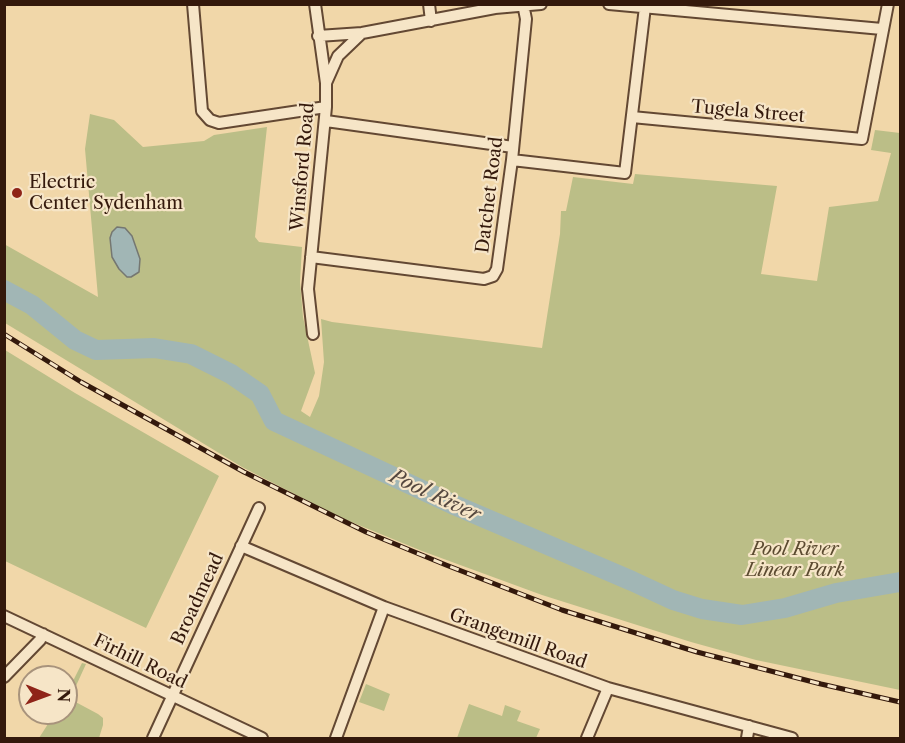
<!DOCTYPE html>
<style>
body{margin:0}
#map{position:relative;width:905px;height:743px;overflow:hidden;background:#f1d7a9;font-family:"Libre Caslon Text",serif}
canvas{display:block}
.frame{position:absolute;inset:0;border:6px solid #34190c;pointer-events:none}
.north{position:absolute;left:18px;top:665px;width:60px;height:60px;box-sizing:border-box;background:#f6e5c7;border:2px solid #a8937c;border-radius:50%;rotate:91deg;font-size:16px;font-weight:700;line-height:24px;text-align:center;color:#34190c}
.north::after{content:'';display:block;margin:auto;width:21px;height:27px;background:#8f2418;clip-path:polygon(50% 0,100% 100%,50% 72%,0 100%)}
</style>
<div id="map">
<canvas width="905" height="743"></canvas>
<div class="frame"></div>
<div class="north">N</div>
</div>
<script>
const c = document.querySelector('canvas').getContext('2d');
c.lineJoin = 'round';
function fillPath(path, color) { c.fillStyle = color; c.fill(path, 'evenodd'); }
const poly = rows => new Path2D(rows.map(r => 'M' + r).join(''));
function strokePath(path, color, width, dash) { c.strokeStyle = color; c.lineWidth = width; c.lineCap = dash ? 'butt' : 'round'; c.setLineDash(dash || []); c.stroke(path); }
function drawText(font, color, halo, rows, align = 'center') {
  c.font = font + ' "Libre Caslon Text",serif'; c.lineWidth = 4.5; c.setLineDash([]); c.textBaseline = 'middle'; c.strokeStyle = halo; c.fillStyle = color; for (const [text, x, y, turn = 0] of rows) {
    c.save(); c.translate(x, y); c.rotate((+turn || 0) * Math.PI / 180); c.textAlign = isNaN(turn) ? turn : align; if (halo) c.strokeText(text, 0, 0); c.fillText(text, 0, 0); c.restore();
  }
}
const green = poly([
 [90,114,114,120,143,147,204,141,214,135,267,127,255,237,259,242,302,247,300,282,303,317,315,373,301,411,310,417,319,396,324,362,321,319,332,322,542,348,560,234,561,211,566,211,573,177,633,184,635,174,777,186,761,274,817,281,829,207,878,201,891,153,871,150,875,130,900,133,900,690,756,660,691,642,542,595,422,551,339,517,242,467,5,323,4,244,98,297,85,149],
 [5,350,75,393,219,476,146,628,5,561],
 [82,663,86,664,70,699,98,714,103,718,103,725,99,738,39,738,55,713,66,713,66,695],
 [366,684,390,694,384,711,359,702],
 [469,704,502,716,505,705,521,711,517,721,540,729,536,738,457,738]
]);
const water = poly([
 [117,227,125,228,132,236,140,259,139,272,131,277,127,277,119,269,112,257,110,238,112,232,117,227]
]);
const river = poly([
 [4,290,32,305,75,340,96,350,154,348,191,354,231,374,260,394,274,421,452,504,632,581,673,600,702,609,742,615,785,608,836,593,900,582]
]);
const minor = poly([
 [193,4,202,111,210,120,219,123,326,107],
 [429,4,431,21],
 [609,4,882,29],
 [318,36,362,33,495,8,541,4],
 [326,83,338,56,362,33],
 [632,117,862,139,888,4],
 [326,121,513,147],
 [512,160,625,173,645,7],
 [311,257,484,279,493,276,497,269,512,160,526,19,523,4],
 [313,334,308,289,326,107,326,83,315,4],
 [241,546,384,607,608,688,792,738],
 [4,616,262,738],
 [4,677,40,640,43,634],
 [153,738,259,508],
 [336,738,384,607],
 [587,738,608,688],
 [747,738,749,726]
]);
const rail = poly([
 [4,334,81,382,244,472,366,532,446,565,562,610,697,652,821,684,900,702]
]);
const markers = [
 [17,193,6,"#8f2418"]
];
const streetNames = [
 ["Tugela Street",748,112,5],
 ["Winsford Road",303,167,-85],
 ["Datchet Road",490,195,-83],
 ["Broadmead",198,599,-65],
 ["Grangemill Road",518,639,20],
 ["Firhill Road",140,662,26]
];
const poiNames = [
 ["Electric",29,183],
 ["Center Sydenham",29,204]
];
const parkNames = [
 ["Pool River",795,550],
 ["Linear Park",795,571]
];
const waterNames = [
 ["Pool River",435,496,25]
];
fillPath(green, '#bbbe87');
fillPath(water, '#a1b6b5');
strokePath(water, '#757771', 1.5);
strokePath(river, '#a1b6b5', 20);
strokePath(minor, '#634833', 14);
strokePath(minor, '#f6e5c7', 10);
strokePath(rail, '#34190c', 5);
strokePath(rail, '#f6e5c7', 3, [9]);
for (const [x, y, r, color] of markers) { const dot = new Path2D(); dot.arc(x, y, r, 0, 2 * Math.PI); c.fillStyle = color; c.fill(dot); strokePath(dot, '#f6e5c7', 2); }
drawText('18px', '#34190c', '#f6e5c7', streetNames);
drawText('18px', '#34190c', '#f6e5c7', poiNames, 'left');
drawText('italic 18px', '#5c4b31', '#f6e5c7', parkNames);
drawText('italic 20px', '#55483f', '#f6e5c7', waterNames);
</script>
